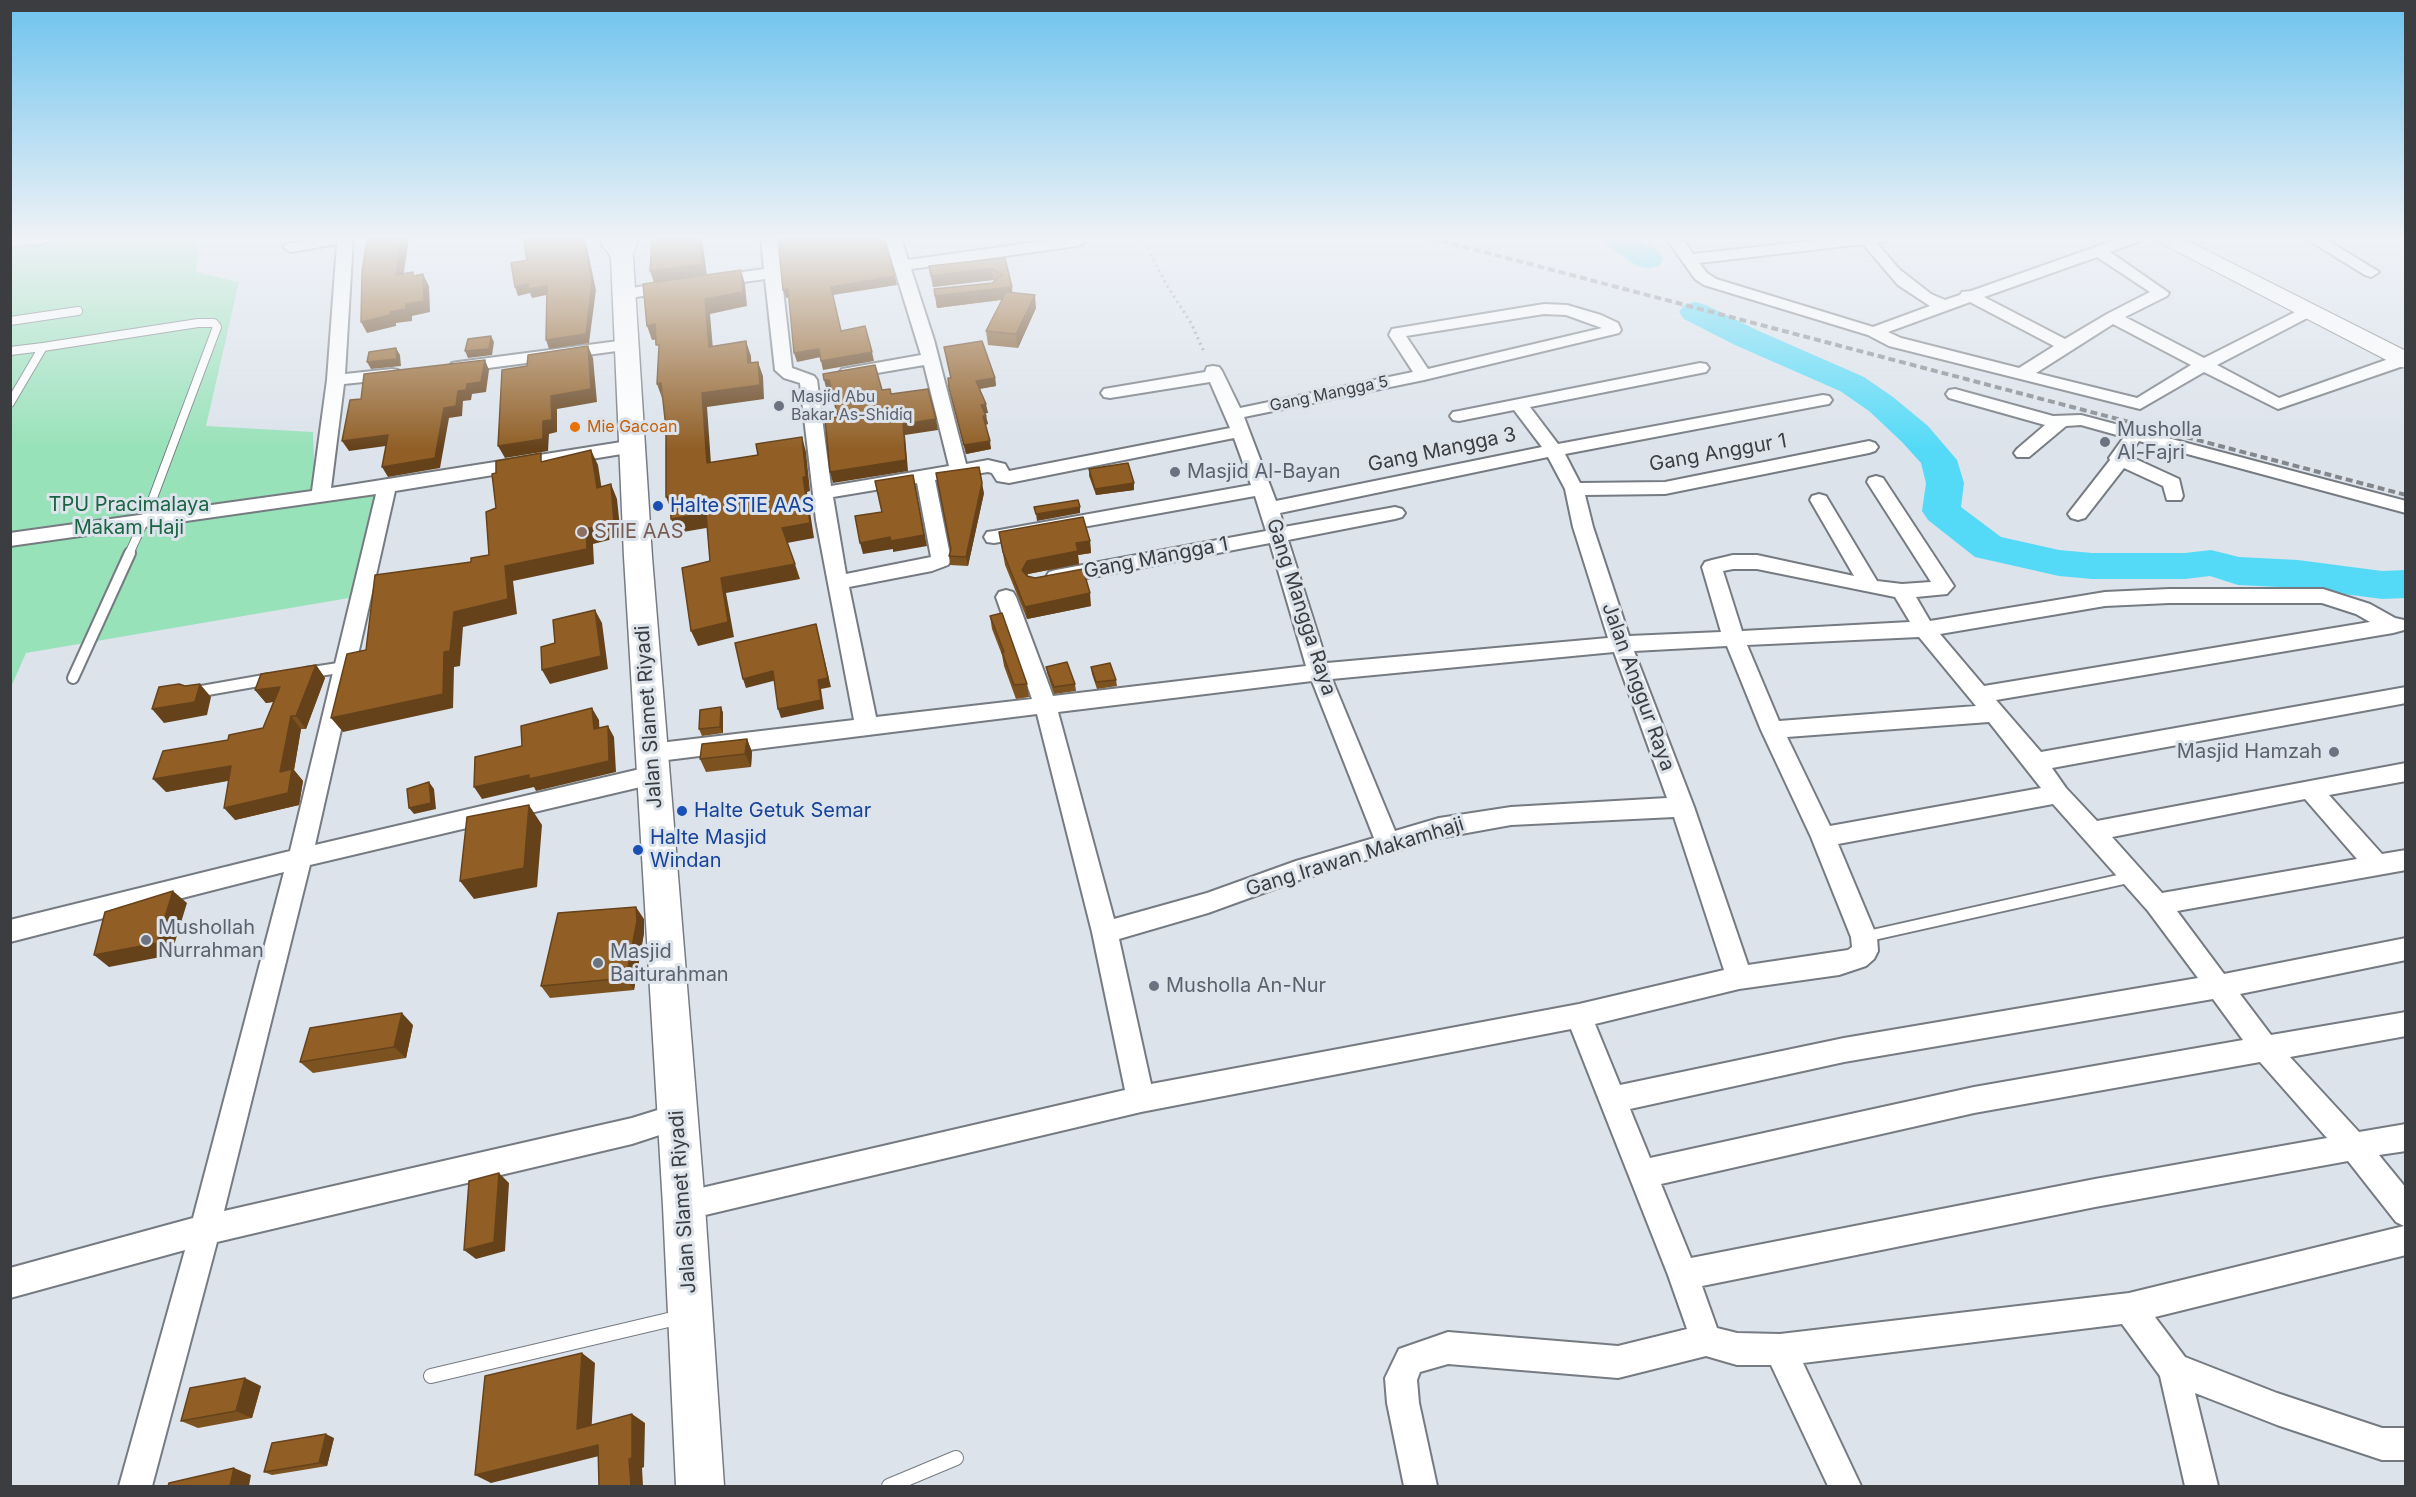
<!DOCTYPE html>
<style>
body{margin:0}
#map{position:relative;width:2416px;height:1497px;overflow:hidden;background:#dce3eb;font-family:Inter,sans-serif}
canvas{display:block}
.frame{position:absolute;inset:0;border:12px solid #3b3d40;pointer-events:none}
</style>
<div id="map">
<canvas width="2416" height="1497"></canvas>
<div class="frame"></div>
</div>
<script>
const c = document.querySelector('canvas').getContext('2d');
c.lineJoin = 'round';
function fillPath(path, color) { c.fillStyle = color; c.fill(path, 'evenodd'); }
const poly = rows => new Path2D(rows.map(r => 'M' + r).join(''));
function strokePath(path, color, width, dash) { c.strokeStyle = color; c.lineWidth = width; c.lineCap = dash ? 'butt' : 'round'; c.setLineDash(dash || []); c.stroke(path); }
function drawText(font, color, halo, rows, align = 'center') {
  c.font = font + ' Inter,sans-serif'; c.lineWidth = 6; c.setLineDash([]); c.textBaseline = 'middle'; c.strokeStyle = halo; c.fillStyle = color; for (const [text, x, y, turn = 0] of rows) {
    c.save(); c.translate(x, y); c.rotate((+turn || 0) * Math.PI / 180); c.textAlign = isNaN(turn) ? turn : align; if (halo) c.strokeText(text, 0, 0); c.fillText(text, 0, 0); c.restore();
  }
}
const green = poly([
 [11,238,200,238,196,272,239,282,206,426,313,432,315,492,383,481,349,598,26,653,11,687]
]);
const river = poly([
 [1601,238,1637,238,1659,252,1663,259,1659,266,1648,268,1637,266,1605,244,1601,238],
 [1695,302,1706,305,1759,331,1864,377,1893,397,1928,426,1957,460,1964,483,1961,507,2001,537,2059,550,2092,553,2185,553,2211,550,2239,557,2298,560,2382,571,2406,570,2406,598,2382,599,2298,588,2238,585,2210,576,2185,579,2092,579,2059,576,1975,557,1928,520,1922,511,1926,483,1921,463,1902,442,1869,411,1840,391,1735,345,1684,319,1679,312,1684,305,1695,302]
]);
const path = poly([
 [1142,238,1166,284,1191,323,1205,354]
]);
const laneFar2 = poly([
 [10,243,52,238],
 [10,321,78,311],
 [43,347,198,323,214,323,217,327,145,519,129,554],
 [10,351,43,347,10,403]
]);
const laneFar1 = poly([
 [306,673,345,667],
 [73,678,130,553],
 [196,692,270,679],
 [1864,937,2132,877]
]);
const lane = poly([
 [431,1376,681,1317],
 [889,1486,956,1458]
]);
const street = poly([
 [33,238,49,238,44,243,39,245,34,243,33,238],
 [317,238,353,238,345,374,392,369,398,370,401,374,398,378,392,379,344,384,331,488,634,440,640,442,643,446,640,450,634,452,395,491,315,845,653,766,661,769,664,775,661,781,653,784,310,865,224,1211,632,1118,677,1104,687,1108,691,1117,687,1126,632,1144,217,1242,152,1486,119,1486,185,1250,10,1298,10,1268,193,1218,284,872,10,942,10,920,290,851,376,494,10,546,10,533,312,491,327,380,337,244,291,252,283,247,286,244,317,238],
 [761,238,777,238,792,368,814,376,817,380,831,486,949,466,924,365,848,378,842,377,839,373,842,369,848,368,921,355,885,238,901,238,908,260,1066,238,1083,238,1085,241,1082,244,1077,246,911,269,934,340,966,464,988,460,1005,464,1009,471,1230,428,1210,382,1110,398,1104,397,1101,393,1104,389,1205,372,1207,367,1213,366,1219,367,1222,371,1240,408,1413,372,1389,335,1392,329,1544,304,1567,305,1601,315,1618,323,1621,330,1619,333,1424,380,1244,417,1276,501,1542,447,1514,410,1459,421,1453,420,1450,416,1453,412,1459,411,1700,363,1706,364,1709,368,1706,372,1530,407,1558,444,1823,395,1829,396,1832,400,1829,404,1823,405,1565,454,1580,483,1665,482,1869,441,1875,443,1878,447,1875,451,1869,453,1665,494,1585,495,1593,527,1629,636,1721,632,1702,567,1705,562,1712,560,1733,555,1757,555,1854,576,1810,500,1812,496,1819,494,1826,496,1877,581,1902,584,1931,582,1867,482,1869,478,1876,476,1883,478,1954,586,1947,594,1916,597,1930,621,2105,592,2169,589,2323,589,2370,604,2395,618,2404,620,2404,630,2393,633,1996,700,2041,752,2406,687,2406,703,2052,768,2066,788,2097,821,2406,763,2406,781,2329,795,2382,854,2406,850,2406,870,2177,911,2224,974,2406,938,2406,960,2240,994,2271,1035,2406,1012,2406,1036,2290,1057,2359,1132,2406,1124,2406,1151,2379,1155,2406,1188,2406,1255,2155,1317,2185,1357,2277,1393,2382,1428,2406,1428,2406,1460,2382,1460,2277,1425,2195,1393,2218,1486,2185,1486,2160,1376,2122,1324,1803,1363,1861,1486,1828,1486,1771,1365,1737,1365,1706,1356,1618,1378,1448,1364,1420,1372,1417,1380,1419,1403,1437,1486,1404,1486,1387,1403,1385,1378,1399,1349,1448,1332,1618,1346,1687,1329,1668,1275,1571,1029,1141,1112,684,1220,674,1216,669,1206,674,1196,684,1192,1125,1090,1092,932,1037,714,651,762,643,759,640,753,643,747,651,744,854,720,816,520,800,383,784,378,775,370,765,279,715,286,707,281,715,276,764,269,761,238],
 [1544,314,1566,315,1602,328,1428,369,1406,336,1544,314],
 [1234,438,1251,485,994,531,987,532,984,537,987,542,994,543,1255,496,1266,531,1056,570,1049,572,1046,577,1049,582,1056,584,1270,543,1306,666,1053,696,1016,597,1013,592,1006,590,999,592,996,597,1032,699,876,717,849,587,932,571,948,565,951,560,935,480,988,472,992,473,997,481,1009,483,1234,438],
 [1548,457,1565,489,1573,527,1608,638,1327,663,1288,540,1395,519,1402,517,1405,513,1402,509,1395,507,1284,527,1280,513,1548,457],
 [917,483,931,557,846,574,833,497,917,483],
 [1733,569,1757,569,1895,597,1910,622,1742,631,1723,571,1733,569],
 [2169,603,2322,603,2356,614,2370,622,1984,686,1940,634,2105,606,2169,603],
 [1919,637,1976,706,1779,721,1747,645,1919,637],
 [1727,646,1761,730,1811,837,1851,937,1852,947,1848,950,1748,965,1694,807,1634,651,1727,646],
 [1614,652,1667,798,1511,807,1439,818,1395,831,1332,679,1614,652],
 [1312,681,1374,838,1296,861,1207,893,1114,919,1058,712,1312,681],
 [1989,722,2041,788,1830,826,1787,737,1989,722],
 [2305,799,2357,859,2162,893,2112,837,2305,799],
 [2053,804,2148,911,2198,978,1844,1038,1620,1085,1595,1024,1739,989,1839,975,1866,966,1874,959,1878,951,1877,937,1838,844,2053,804],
 [1674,817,1724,970,1579,1004,1151,1084,1119,939,1208,913,1299,880,1439,838,1511,825,1674,817],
 [2213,999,2243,1040,1974,1087,1650,1158,1630,1109,1844,1062,2213,999],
 [2260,1062,2327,1138,2095,1179,1691,1258,1661,1184,1974,1113,2260,1062],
 [2348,1161,2396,1222,2404,1226,2129,1293,1780,1334,1737,1333,1717,1328,1702,1286,2095,1207,2348,1161],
 [1666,238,1682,238,1693,254,1838,238,1887,238,1884,241,1877,243,1899,269,1931,294,1945,300,1960,295,1962,292,1971,291,2121,238,2143,238,2140,241,2110,252,2169,293,2167,296,2125,317,2204,358,2301,309,2313,309,2315,312,2313,315,2217,365,2279,398,2397,356,2406,356,2406,365,2278,409,2204,372,2140,409,1889,346,1868,335,1704,285,1695,279,1666,238],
 [1863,244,1898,285,1930,306,1873,327,1716,279,1707,273,1699,263,1863,244],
 [2097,257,2150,292,2107,314,2065,339,1984,297,2097,257],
 [1970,302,2054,346,2019,368,1901,338,1888,332,1970,302],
 [2113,324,2191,365,2137,398,2036,373,2113,324],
 [2305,238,2324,238,2379,272,2371,277,2365,275,2305,238],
 [673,282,679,284,681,287,679,290,624,299,616,294,624,289,673,282],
 [626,340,634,345,632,349,458,372,452,371,449,367,452,363,458,362,626,340],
 [1955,389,2053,416,2081,415,2406,501,2406,513,2139,441,2129,456,2179,479,2183,496,2181,500,2167,500,2163,486,2124,468,2085,518,2078,520,2071,518,2068,514,2071,510,2110,460,2109,458,2124,437,2081,425,2066,426,2029,457,2017,457,2014,453,2017,449,2045,425,1949,398,1946,394,1949,390,1955,389]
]);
const secondary = poly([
 [617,238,639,238,630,262,622,263,614,262,611,257,617,238],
 [2155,238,2182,238,2406,351,2406,368,2398,366,2159,242,2155,238]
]);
const primary = poly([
 [601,238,623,238,624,244,633,257,652,557,705,1206,724,1486,676,1486,663,1206,624,557,611,257,602,245,601,238]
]);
const rail = poly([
 [1431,238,2406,495]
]);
const wall = poly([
 [1005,258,1012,293,1036,308,1018,348,988,345,986,331,1002,300,937,308,934,289,992,283,994,281,993,280,933,287,929,266],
 [944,347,995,378,996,386,980,389,988,413,985,413,988,424,985,425,991,449,966,454,951,396,948,378,951,378],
 [1089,469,1134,490,1096,495,1089,476],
 [984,493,968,566,950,565,949,556],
 [999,532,1090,541,1091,553,1078,555,1079,564,1028,574,1027,576,1091,606,1027,619,1005,565],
 [990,616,1027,684,1029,697,1016,699,1004,666,1002,655,992,629],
 [316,665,325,678,306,729,301,729,294,770,303,781,299,805,235,820,228,781,166,792,228,740,263,728,273,702,266,703,255,690],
 [1046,667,1075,684,1076,691,1054,694,1047,673],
 [1091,667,1116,680,1117,686,1097,689,1092,674],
 [721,707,723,713,723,733,702,736,699,729],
 [747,739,752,752,751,767,706,772,700,759],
 [644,919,644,933,634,990,550,998,541,986],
 [413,1025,406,1058,313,1073,300,1062],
 [261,1386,252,1418,198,1428,181,1421],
 [334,1438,327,1466,272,1475,264,1472]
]);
const shadedWall = poly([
 [402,238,409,238,402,286,396,275],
 [584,238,585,238,596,290,589,343,549,349,546,340],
 [700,238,702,238,707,275,654,283,650,271],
 [991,268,993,280,933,287,931,276],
 [741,270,745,284,747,306,710,314,714,361,709,347,705,299],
 [423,274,429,286,430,312,412,316,412,321,396,323,396,326,367,333,361,322,390,312],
 [895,276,897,285,833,295,831,287],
 [528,284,547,286,551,294,532,298,530,293,518,296,515,287],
 [1012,287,1013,298,937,308,935,296],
 [788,289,791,297,786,298,783,290],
 [1035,295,1036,308,1018,348,1016,334],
 [655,324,661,339,652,340,647,326],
 [491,336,494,342,492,355,468,358,465,351],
 [746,341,751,356,752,378,748,363],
 [588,346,593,358,597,402,557,409,557,432,549,434,548,451,505,458,498,446,543,421,551,396],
 [396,348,400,355,401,366,371,369,367,362],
 [819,349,821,357,797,362,794,353],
 [872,352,874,361,823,370,821,361],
 [485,360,489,370,486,392,472,394,471,400,463,401,462,416,449,418,440,468,388,477,382,467,444,408,458,391,467,384],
 [758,362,763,376,764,399,707,407,712,478,707,463,702,393],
 [995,378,996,386,977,389,976,381],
 [824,380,829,380,832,391,827,391],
 [661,383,662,398,657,384],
 [986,404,988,413,982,414,981,405],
 [983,416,986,416,988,424,984,425],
 [936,419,938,430,905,435,908,471,833,483,830,472,903,424],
 [388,435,393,445,349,451,342,441],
 [802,437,806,452,810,491,807,492,814,538,787,543,782,528,803,477],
 [990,441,991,449,966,454,964,445],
 [591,450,598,465,604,503,597,488],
 [913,475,927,546,893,552,893,549,863,554,860,543],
 [982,483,984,493,968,566,966,557],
 [1134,483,1134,490,1096,495,1095,489],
 [611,484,617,499,621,537,593,544,594,564,513,581,517,614,463,627,460,666,454,667,453,708,343,732,331,718,444,652,454,612,505,566,586,529],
 [666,497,670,497,672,512],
 [1080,507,1080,513,1037,521,1036,514],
 [706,513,712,527,677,533,671,519],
 [1090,541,1091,553,1078,555,1079,564,1028,574,1024,582,1022,570,1027,561,1076,543],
 [795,564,800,579,726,593,734,637,698,646,691,631,721,578],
 [1090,593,1091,606,1027,619,1025,607],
 [595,610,602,623,608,669,550,684,542,670],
 [816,624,831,687,821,689,824,709,781,718,778,709,818,680],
 [316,665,325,678,306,729,296,716],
 [773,671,777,680,746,688,743,679],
 [200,684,211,697,207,715,164,723,152,709],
 [280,687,290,699,266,703,255,690],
 [721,707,723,713,723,733,720,727],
 [592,708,599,720,600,741,594,729],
 [291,716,301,729,294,770,303,781,299,805,235,820,224,808,280,772],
 [608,726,614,737,616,772,536,791,534,787,482,799,474,787,529,775],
 [747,739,752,752,751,767,745,754],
 [231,766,242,778,166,792,153,779],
 [429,782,434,789,436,809,414,814,409,808],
 [529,805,542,825,537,887,474,899,460,881],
 [173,891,187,903,171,955,109,967,94,955],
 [636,907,644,919,644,933,634,990,626,978],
 [402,1013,413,1025,406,1058,394,1047],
 [499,1173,509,1183,505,1251,476,1259,464,1250],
 [582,1353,595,1363,591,1438,577,1429],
 [245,1378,261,1386,252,1418,236,1411],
 [632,1414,645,1423,644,1467,642,1468,643,1486,631,1486,629,1459],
 [326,1434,334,1438,327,1466,319,1463],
 [598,1445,611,1453,491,1483,475,1475],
 [234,1468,251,1475,249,1486,230,1486]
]);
const building = poly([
 [367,238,402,238,396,275,413,272,413,276,423,274,424,301,406,304,406,309,390,312,390,315,361,322,362,272,367,238],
 [523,238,584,238,592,282,586,334,546,340,547,286,528,289,528,284,515,287,511,263,527,260,523,238],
 [652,238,700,238,703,264,650,271,652,238],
 [779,238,884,238,895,276,831,287,841,331,865,326,872,352,821,361,819,349,794,353,788,289,783,290,779,249,781,248,779,238],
 [1005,258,1012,287,935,296,934,289,992,283,1002,275,991,268,931,276,929,266,1005,258],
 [741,270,743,292,705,299,709,347,746,341,748,363,758,362,760,385,702,393,707,463,758,455,756,444,802,437,806,477,803,477,810,523,782,528,795,564,721,578,728,622,691,631,682,568,710,561,706,513,671,519,670,497,666,497,666,428,661,383,657,384,659,345,656,345,655,324,647,326,643,284,741,270],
 [1006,292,1035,295,1016,334,986,331,1006,292],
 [491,336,489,349,465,351,468,339,491,336],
 [982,341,995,378,976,381,986,404,981,405,986,416,983,416,990,441,964,445,949,388,948,378,951,378,944,347,982,341],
 [588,346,591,389,551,396,552,420,543,421,543,439,498,446,502,370,527,366,528,355,588,346],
 [396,348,397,359,367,362,369,352,396,348],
 [485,360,481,382,467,384,466,390,458,391,456,406,444,408,435,458,382,467,388,435,342,441,350,400,361,399,364,374,485,360],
 [875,365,882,390,890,389,891,394,928,389,936,419,903,424,906,460,830,472,825,419,838,417,829,380,824,380,823,374,875,365],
 [591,450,597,488,611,484,614,522,586,529,587,549,505,566,508,599,454,612,450,651,444,652,443,694,331,718,347,654,366,650,375,575,471,562,471,558,489,555,486,512,496,508,492,474,496,473,496,461,541,453,541,462,591,450],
 [1128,463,1134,483,1095,489,1089,469,1128,463],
 [979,467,982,483,966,557,949,556,951,550,936,473,979,467],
 [913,475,924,535,891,541,890,537,860,543,855,516,882,512,875,481,913,475],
 [1078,500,1080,507,1036,514,1034,507,1078,500],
 [1083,517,1090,541,1076,543,1078,551,1027,561,1022,570,1027,576,1035,578,1083,569,1090,593,1025,607,1003,552,999,532,1083,517],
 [595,610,601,656,542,670,541,647,555,643,553,620,595,610],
 [1002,613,1027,684,1014,685,1002,652,1004,652,990,616,1002,613],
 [816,624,828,678,818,680,821,700,778,709,773,671,743,679,735,643,816,624],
 [1067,662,1075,684,1054,687,1046,667,1067,662],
 [1110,663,1116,680,1096,682,1091,667,1110,663],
 [316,665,296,716,291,716,280,772,292,769,288,793,224,808,231,766,153,779,163,751,228,740,229,735,263,728,280,687,255,690,261,674,316,665],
 [179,684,185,686,200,684,195,702,152,709,159,687,179,684],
 [721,707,720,727,699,729,700,710,721,707],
 [592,708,594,729,608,726,609,761,529,779,529,775,474,787,475,757,522,746,521,726,592,708],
 [747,739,745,754,700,759,702,744,747,739],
 [429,782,431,803,409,808,407,789,429,782],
 [529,805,524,868,460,881,467,817,529,805],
 [173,891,157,943,94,955,105,912,173,891],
 [636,907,637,921,626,978,541,986,558,913,636,907],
 [402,1013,394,1047,300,1062,310,1028,402,1013],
 [499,1173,494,1242,464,1250,469,1181,499,1173],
 [582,1353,577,1429,632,1414,632,1458,629,1459,631,1486,599,1486,598,1445,475,1475,485,1376,582,1353],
 [245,1378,236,1411,181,1421,190,1388,245,1378],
 [326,1434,319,1463,264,1472,272,1443,326,1434],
 [234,1468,230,1486,168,1486,169,1483,234,1468]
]);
const markers = [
 [779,406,6,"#6b7280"],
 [575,427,6,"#e8710a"],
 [2105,442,6,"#6b7280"],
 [1175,472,6,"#6b7280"],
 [658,506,6,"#1a4fb4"],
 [582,532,6,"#8d6e63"],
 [2334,752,6,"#6b7280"],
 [682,811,6,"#1a4fb4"],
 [638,850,6,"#1a4fb4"],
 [146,940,6,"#6b7280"],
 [598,963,6,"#6b7280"],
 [1154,986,6,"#6b7280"]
];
const farStreetnames = [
 ["Gang Mangga 5",1329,394,-12]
];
const farWorshipnames = [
 ["Masjid Abu",791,397],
 ["Bakar As-Shidiq",791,415]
];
const farFoodnames = [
 ["Mie Gacoan",587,427]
];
const worshipNames = [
 ["Musholla",2117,430],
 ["Al-Fajri",2117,453],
 ["Masjid Al-Bayan",1187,472],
 ["Masjid Hamzah",2322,752,"right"],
 ["Mushollah",158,928],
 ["Nurrahman",158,951],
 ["Masjid",610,952],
 ["Baiturahman",610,975],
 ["Musholla An-Nur",1166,986]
];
const streetNames = [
 ["Gang Mangga 3",1442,450,-12],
 ["Gang Anggur 1",1718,453,-10],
 ["Gang Mangga 1",1156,558,-11],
 ["Gang Mangga Raya",1301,607,72],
 ["Jalan Anggur Raya",1638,687,70],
 ["Jalan Slamet Riyadi",649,717,-94],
 ["Gang Irawan Makamhaji",1355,857,-17],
 ["Jalan Slamet Riyadi",683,1202,-94]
];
const parkNames = [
 ["TPU Pracimalaya",129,505],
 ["Makam Haji",129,528]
];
const transitNames = [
 ["Halte STIE AAS",670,506],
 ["Halte Getuk Semar",694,811],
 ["Halte Masjid",650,838],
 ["Windan",650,861]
];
const educationNames = [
 ["STIE AAS",594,532]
];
fillPath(green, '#98e2b9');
fillPath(river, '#54daf7');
strokePath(laneFar2, '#757b81', 10);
strokePath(laneFar1, '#757b81', 14);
strokePath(lane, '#757b81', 16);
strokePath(street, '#757b81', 4);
strokePath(secondary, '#757b81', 2);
strokePath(primary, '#757b81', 3);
strokePath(path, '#999ea4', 3, [2, 4]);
strokePath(laneFar2, '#fff', 8);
strokePath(laneFar1, '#fff', 10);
strokePath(lane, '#fff', 14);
fillPath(street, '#fff');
fillPath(secondary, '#fff');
fillPath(primary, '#fff');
strokePath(rail, '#83878c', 4, [7, 4]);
fillPath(wall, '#7d5221');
fillPath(shadedWall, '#66421b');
fillPath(building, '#915f26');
strokePath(building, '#66421b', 1.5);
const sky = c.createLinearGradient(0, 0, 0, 448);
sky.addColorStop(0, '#6dc3ee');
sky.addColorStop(0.53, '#eff2f6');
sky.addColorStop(1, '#eff2f600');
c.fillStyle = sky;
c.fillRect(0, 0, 2416, 448);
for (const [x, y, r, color] of markers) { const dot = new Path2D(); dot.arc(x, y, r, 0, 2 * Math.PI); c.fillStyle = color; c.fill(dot); strokePath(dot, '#dce3eb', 2); }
drawText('16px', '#3b3d40', '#dce3eb', farStreetnames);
drawText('16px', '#5b616d', '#dce3eb', farWorshipnames, 'left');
drawText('16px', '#c56008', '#dce3eb', farFoodnames, 'left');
drawText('20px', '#5b616d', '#dce3eb', worshipNames, 'left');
drawText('20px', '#3b3d40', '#dce3eb', streetNames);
drawText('20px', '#196442', '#dce3eb', parkNames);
drawText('20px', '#164399', '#dce3eb', transitNames, 'left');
drawText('20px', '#785e54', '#dce3eb', educationNames, 'left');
</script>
